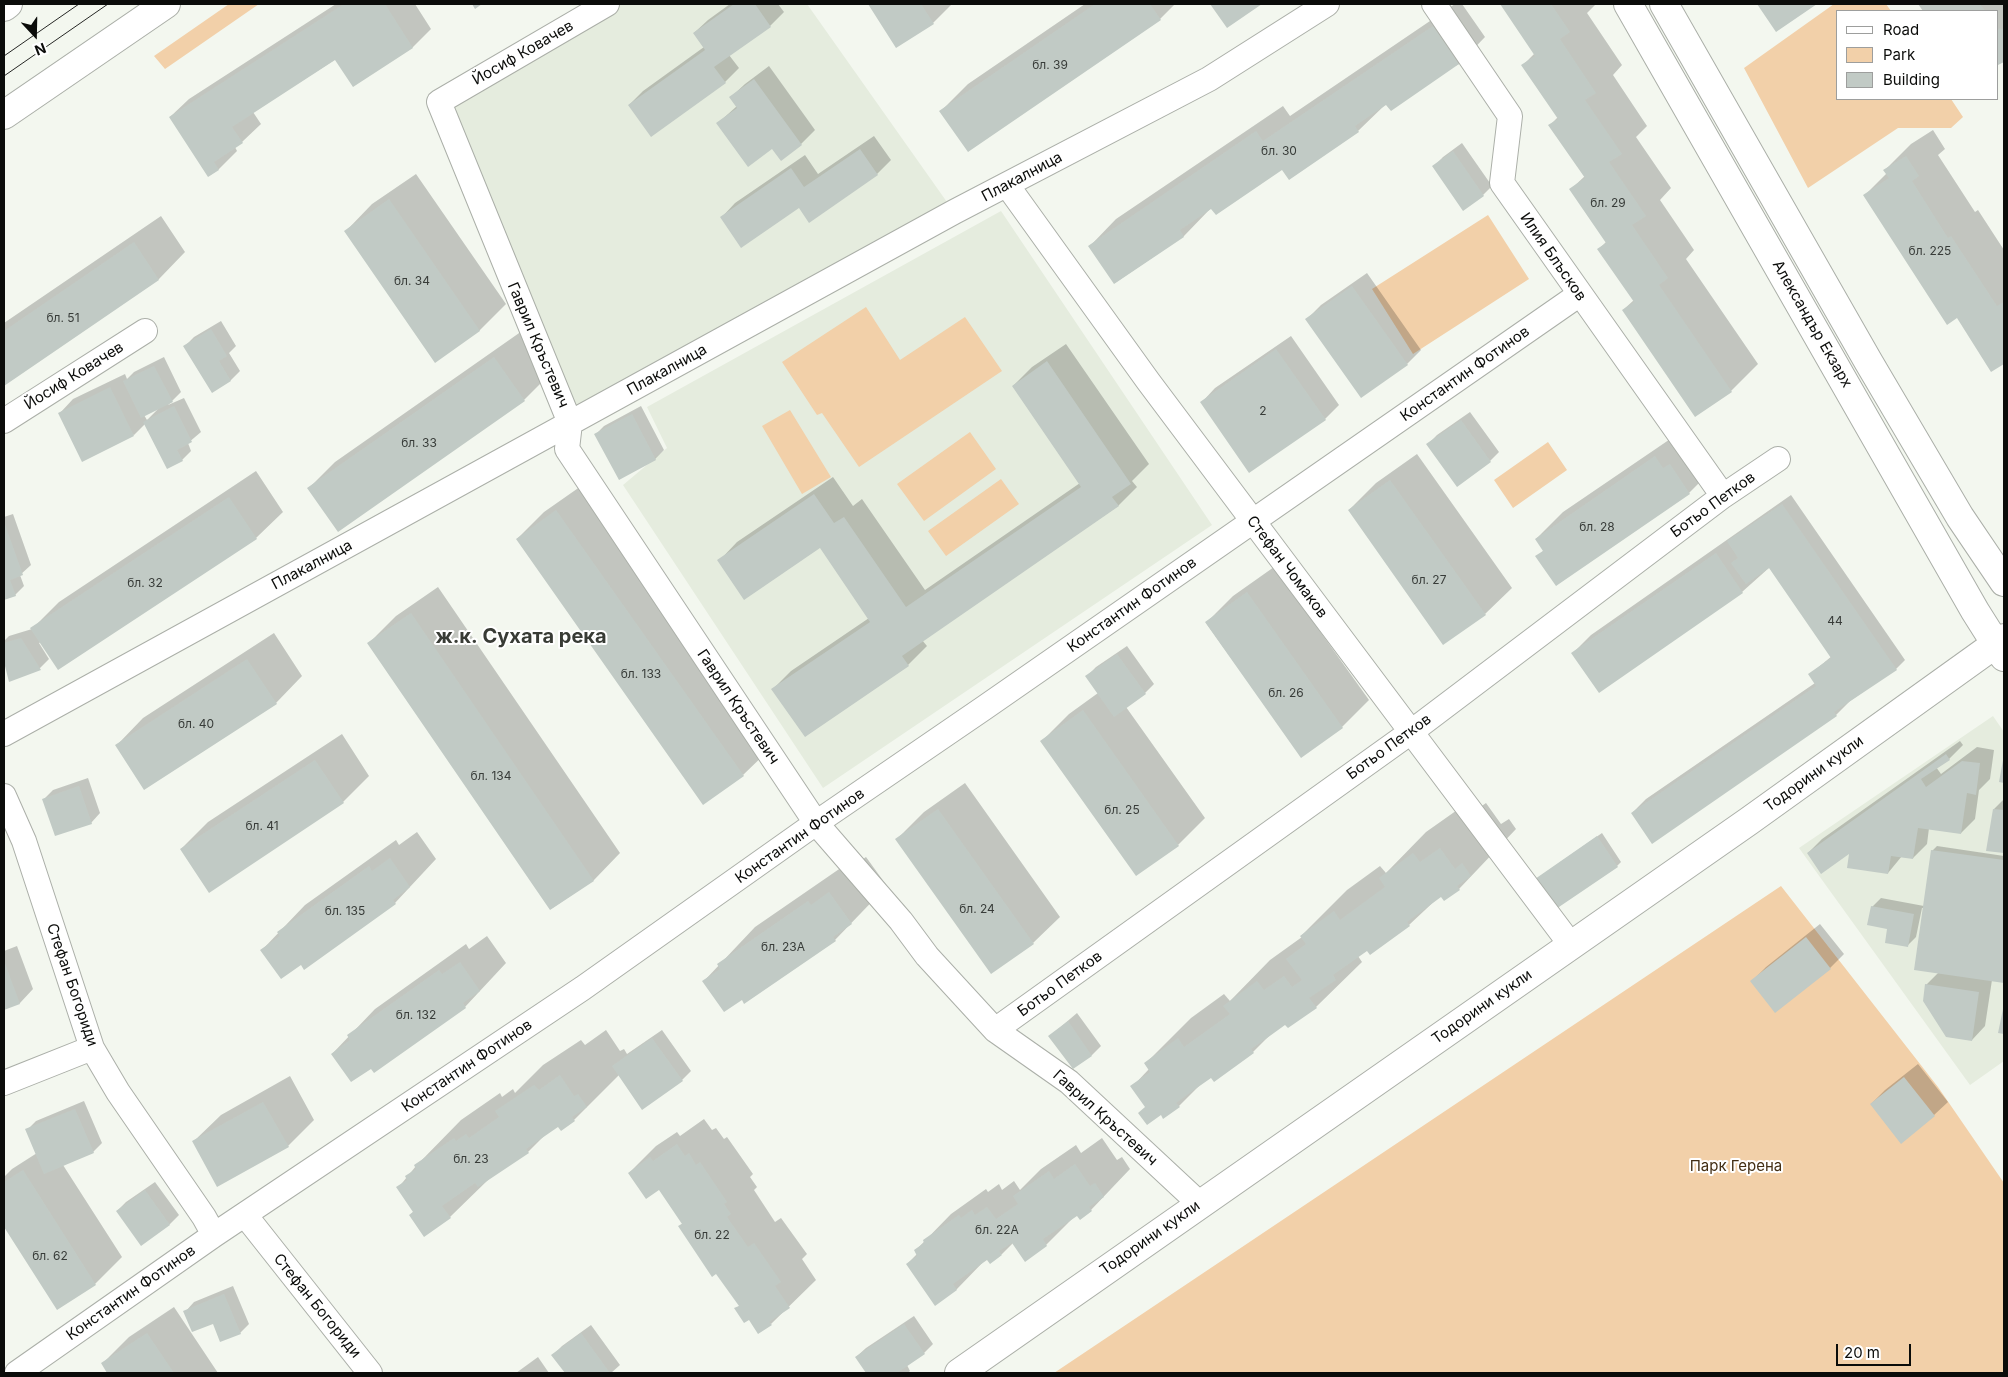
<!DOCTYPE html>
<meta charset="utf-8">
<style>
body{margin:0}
#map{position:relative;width:2008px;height:1377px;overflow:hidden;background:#f3f7ef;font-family:Inter,sans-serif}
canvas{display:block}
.frame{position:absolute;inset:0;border:5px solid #0b0c0a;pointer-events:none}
.legend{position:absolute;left:1836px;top:10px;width:162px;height:90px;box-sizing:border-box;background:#fff;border:1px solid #9d9e9d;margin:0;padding:6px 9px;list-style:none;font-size:15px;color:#0b0c0a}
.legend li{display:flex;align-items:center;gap:10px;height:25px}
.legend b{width:25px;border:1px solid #9d9e9d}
.north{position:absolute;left:10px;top:10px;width:50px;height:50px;-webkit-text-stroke:4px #fff;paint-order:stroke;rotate:159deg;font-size:14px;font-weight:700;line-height:20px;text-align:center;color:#0b0c0a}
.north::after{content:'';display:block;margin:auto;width:18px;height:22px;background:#0b0c0a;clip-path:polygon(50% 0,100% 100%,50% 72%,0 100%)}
.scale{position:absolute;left:1836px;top:1344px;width:75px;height:22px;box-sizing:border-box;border:2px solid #0b0c0a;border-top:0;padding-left:6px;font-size:15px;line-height:18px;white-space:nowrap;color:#0b0c0a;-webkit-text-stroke:4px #fff;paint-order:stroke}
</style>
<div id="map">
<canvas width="2008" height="1377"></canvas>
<div class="frame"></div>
<ul class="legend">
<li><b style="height:6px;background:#fff"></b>Road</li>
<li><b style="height:14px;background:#f2d0a9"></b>Park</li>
<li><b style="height:14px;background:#c1cac5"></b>Building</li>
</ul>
<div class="north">N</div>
<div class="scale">20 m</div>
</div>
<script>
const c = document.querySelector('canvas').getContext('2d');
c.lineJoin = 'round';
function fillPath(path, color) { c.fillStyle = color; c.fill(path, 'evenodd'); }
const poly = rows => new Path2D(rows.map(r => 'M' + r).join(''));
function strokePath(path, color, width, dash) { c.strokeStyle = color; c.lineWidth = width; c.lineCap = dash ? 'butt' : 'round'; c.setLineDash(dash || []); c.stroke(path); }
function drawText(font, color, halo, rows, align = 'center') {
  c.font = font + ' Inter,sans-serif'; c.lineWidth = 4; c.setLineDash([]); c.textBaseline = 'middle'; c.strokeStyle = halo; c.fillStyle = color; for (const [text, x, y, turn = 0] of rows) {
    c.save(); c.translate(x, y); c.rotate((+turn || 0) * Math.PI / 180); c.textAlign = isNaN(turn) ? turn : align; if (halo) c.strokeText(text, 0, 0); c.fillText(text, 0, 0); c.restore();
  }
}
const built = poly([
 [607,4,807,4,954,212,570,423,439,102],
 [1001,211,1212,525,823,788,623,485,667,448,647,407],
 [1993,716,2004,732,2004,1061,1970,1085,1799,848]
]);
const green = poly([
 [229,4,259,4,165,69,154,56],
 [1834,4,1886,4,1891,11,1837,11,1837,99,1951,99,1963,117,1951,128,1898,128,1808,188,1744,68],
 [1488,215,1529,279,1413,354,1372,289],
 [866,307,900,360,965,317,1002,371,859,467,822,413,817,415,782,362],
 [790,410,831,477,802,494,762,426],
 [970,432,996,469,924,521,897,484],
 [1548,442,1567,470,1513,508,1494,480],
 [1001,479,1019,504,946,556,928,531],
 [1781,886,1938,1087,2004,1183,2004,1373,1054,1373]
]);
const shadow = poly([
 [336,4,415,4,431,29,413,47,353,86,336,59,253,112,261,124,242,142,235,147,237,151,219,169,209,176,170,117,189,99],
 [730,4,778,4,784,12,770,26,729,55,739,68,725,82,629,105,643,91,704,47,694,33,708,20],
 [870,4,952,4,933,23,896,46],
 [1085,4,1175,4,1160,19,968,150,941,111,968,84],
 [1455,4,1462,4,1485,37,1459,64,1387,103,1358,131,1283,168,1212,207,1184,236,1115,283,1090,246,1116,219,1283,106,1290,116],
 [1501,4,1596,4,1587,13,1622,65,1613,75,1647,126,1636,137,1671,188,1660,200,1694,250,1686,259,1758,364,1731,391,1695,415,1623,310,1634,300,1599,249,1607,241,1571,189,1585,176,1550,125,1558,117,1523,65,1535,53],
 [1758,4,1815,4,1776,30],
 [1920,4,2004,4,2004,60,1999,64,1997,61,1997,11,1925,11],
 [769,66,815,130,801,144,773,147,718,123,737,106,731,97,745,84],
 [1933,130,1945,149,1938,155,1975,212,1978,210,2004,250,2004,362,1992,370,1957,316,1865,195,1887,173,1885,170,1911,144],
 [874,136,891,160,877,174,799,206,722,217,735,203,805,155,818,174],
 [1462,143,1492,186,1483,195,1434,166,1443,157],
 [416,174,506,304,479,331,346,231,372,204],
 [161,216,185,252,159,279,4,384,4,323],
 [1367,273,1421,350,1407,364,1307,319,1321,305],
 [221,321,236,346,229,353,240,371,231,380,212,392,185,346,194,337],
 [522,331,551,373,524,400,338,530,309,488,335,462],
 [1291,336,1339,405,1325,419,1202,402,1215,388],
 [1066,344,1149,464,1132,481,1137,487,1118,506,922,640,927,646,908,665,805,736,773,689,791,671,869,618,820,546,719,561,737,542,833,477,853,506,862,499,925,590,1080,483,1013,386,1032,367],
 [164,357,181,392,168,405,184,398,201,432,188,443,191,451,182,460,146,423,134,435,60,413,73,399,125,374,127,379,134,372],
 [158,409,147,420,144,415],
 [641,406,664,450,655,459,595,435,604,426],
 [1470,412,1499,452,1490,461,1428,444,1437,435],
 [1682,431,1691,442,1697,438,1716,466,1689,493,1537,557,1544,550,1536,539,1563,512],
 [1417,454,1512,588,1485,614,1349,510,1376,483],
 [256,471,283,512,256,538,41,642,39,643,49,659,40,668,10,681,4,657,4,641,9,636,32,629,59,602],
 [584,484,770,749,743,775,517,539,544,512],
 [1791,495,1905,660,1896,669,1850,701,1836,715,1632,813,1646,799,1815,683,1810,674,1832,656,1770,567,1742,592,1599,691,1573,653,1591,635],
 [13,514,31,565,20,575,24,586,15,595,4,599,4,517],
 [1274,567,1369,700,1342,727,1301,756,1206,623,1233,596],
 [438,587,620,853,594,880,551,909,369,643,396,616],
 [274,633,302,676,276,703,117,745,143,718],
 [1127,646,1154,684,1145,693,1126,707,1205,818,1178,845,1042,741,1069,714,1098,693,1087,676,1096,667],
 [342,734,369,776,343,802,181,849,208,822],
 [1960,741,1963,745,1949,759,1936,767,1941,774,1977,747,1994,750,1990,779,1979,790,1975,819,1961,833,1929,828,1927,844,1913,858,1902,856,1888,873,1851,852,1808,853,1822,839],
 [88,778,100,813,91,823,44,799,53,790],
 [965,783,1060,917,1033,943,897,839,924,812],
 [2004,799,2004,852,1988,850,1994,809],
 [1486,803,1501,824,1509,819,1516,829,1459,889,1444,899,1441,895,1409,925,1358,956,1362,962,1316,1007,1285,1023,1274,1031,1253,1052,1202,1083,1179,1106,1161,1113,1146,1106,1132,1087,1149,1069,1145,1064,1191,1018,1224,994,1230,1001,1270,960,1302,937,1301,936,1347,890,1380,866,1386,873,1426,832,1460,808,1466,817],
 [417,832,436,859,395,903,301,963,262,950,305,905,396,840,399,845],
 [1602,833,1621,862,1617,866,1536,879],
 [1937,846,2004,856,2004,981,1992,980,1985,1026,1972,1040,1926,985,1939,972,1924,908,1922,908,1916,937,1907,946,1889,928,1872,907,1881,898,1924,906,1932,851],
 [866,857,887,886,835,940,742,998,704,981,755,927,845,865,848,869],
 [1820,924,1844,954,1830,968,1752,981,1766,967],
 [487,936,506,963,465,1007,371,1067,332,1054,375,1009,466,944,469,949],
 [17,946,33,989,20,1003,4,1009,4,951],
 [1077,1013,1101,1046,1092,1055,1073,1068,1050,1036],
 [606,1030,620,1051,624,1049,627,1054,662,1030,691,1071,682,1080,619,1075,574,1120,561,1129,558,1125,548,1132,528,1152,489,1179,450,1217,410,1215,414,1211,398,1188,416,1166,461,1120,500,1093,502,1097,513,1089,515,1093,543,1065,581,1040,585,1045],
 [1918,1064,1948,1102,1934,1115,1871,1104,1885,1090],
 [290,1076,314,1120,288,1146,194,1141,221,1115],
 [84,1101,102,1143,93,1152,63,1165,122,1257,95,1284,57,1308,4,1224,4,1177,12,1169,37,1153,27,1130,36,1121],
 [704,1119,712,1130,716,1128,724,1139,727,1137,753,1174,750,1177,757,1187,754,1190,775,1222,781,1218,807,1254,802,1259,816,1280,771,1324,749,1318,736,1309,740,1305,717,1272,679,1226,683,1223,659,1189,629,1173,656,1146,677,1132,680,1136],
 [1102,1138,1117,1160,1122,1157,1130,1169,1091,1210,1077,1214,1046,1245,1013,1243,1002,1254,987,1258,957,1289,935,1304,907,1264,917,1254,915,1251,951,1214,986,1189,988,1192,999,1184,1002,1190,1014,1181,1020,1190,1041,1169,1076,1145,1081,1153],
 [155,1182,179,1215,170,1224,141,1244,117,1211,126,1202],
 [233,1286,249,1324,240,1333,185,1312,194,1302],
 [174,1307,218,1373,109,1373,102,1364,129,1337],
 [914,1316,933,1344,924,1353,907,1365,910,1371,908,1373,868,1373,856,1357,866,1348],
 [591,1325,620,1365,611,1373,566,1373,553,1355,562,1346],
 [538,1357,549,1373,516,1373]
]);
const building = poly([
 [344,4,385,4,413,48,353,87,335,60,232,127,243,143,214,162,219,170,208,177,169,117],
 [472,4,482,4,475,9],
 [734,4,755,4,771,27,714,67,726,83,651,137,628,105,705,50,693,33],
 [868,4,921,4,934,24,896,48],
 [1095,4,1150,4,1161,20,968,152,939,111],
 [1210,4,1262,4,1227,28],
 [1500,4,1551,4,1570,32,1560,39,1596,93,1585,100,1622,154,1609,162,1646,216,1632,225,1668,278,1659,285,1732,392,1695,417,1622,310,1634,302,1597,249,1606,243,1569,189,1585,178,1548,125,1558,119,1521,65,1535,56],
 [1757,4,1817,4,1776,32],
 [1918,4,1980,4,1985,11,1923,11],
 [1433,26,1459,64,1391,111,1386,105,1368,117,1355,126,1359,132,1289,180,1282,170,1216,215,1211,209,1180,230,1184,237,1114,284,1088,246,1256,131,1263,141],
 [2000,28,2001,30,2004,28,2004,62,1998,65,1997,63,1997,30],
 [754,79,802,145,781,161,772,149,748,167,716,123,737,108,729,97],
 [860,149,878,175,809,223,799,208,741,248,720,217,791,168,804,187],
 [1453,151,1484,196,1463,211,1432,166],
 [1906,156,1919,176,1912,181,1948,238,1951,236,1997,306,2004,302,2004,364,1991,372,1957,318,1947,325,1863,195,1889,178,1883,170],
 [389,199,480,331,435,363,344,231],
 [134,242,159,280,4,386,4,331],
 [1352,286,1408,365,1361,398,1305,319],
 [211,329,227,356,219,361,231,381,212,393,183,346],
 [1276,349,1326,420,1249,473,1200,402],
 [494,357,525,401,338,532,307,488],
 [1047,361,1131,484,1112,497,1119,506,902,656,909,666,805,737,771,689,870,622,820,548,744,600,717,560,814,494,834,523,844,517,906,607,1081,487,1012,386],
 [154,366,173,402,141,418,123,381],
 [110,387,134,436,82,462,58,413],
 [174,406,192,442,177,450,183,461,167,469,143,422],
 [632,414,656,460,619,480,594,434],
 [1461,420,1491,462,1457,487,1426,444],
 [1655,456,1663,468,1670,464,1690,494,1556,586,1535,556,1543,551,1535,539],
 [1390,480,1486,615,1443,645,1348,510],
 [229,497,257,539,58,670,30,628],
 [1782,504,1897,670,1834,712,1837,716,1652,844,1631,813,1816,686,1808,674,1831,658,1769,568,1746,584,1731,563,1738,558,1727,541],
 [556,510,744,776,703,805,516,539],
 [4,522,23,575,10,580,16,596,4,600],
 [1716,553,1743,593,1599,693,1571,653],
 [1247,592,1343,728,1301,758,1205,622],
 [411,613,594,881,550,910,367,643],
 [21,638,41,670,9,682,4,662,4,643],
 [1117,654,1146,694,1114,717,1085,676],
 [247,659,277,704,144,790,115,745],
 [1083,710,1179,846,1136,876,1040,741],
 [1946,754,1950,760,1921,779,1926,787,1962,761,1980,763,1976,795,1967,793,1961,834,1918,828,1913,859,1891,856,1888,874,1847,868,1849,854,1821,874,1807,853],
 [315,760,344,803,209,893,180,849],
 [2003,760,2004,760,2004,783,1999,782],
 [79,786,92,824,55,836,42,799],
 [938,809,1034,944,991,974,895,839],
 [1993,809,2004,810,2004,853,1986,851],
 [1597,836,1618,867,1556,909,1535,879],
 [1440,848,1455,869,1462,863,1471,876,1457,886,1460,890,1444,901,1441,897,1407,922,1410,926,1370,955,1367,951,1333,975,1336,980,1309,998,1317,1008,1288,1028,1285,1025,1267,1038,1251,1049,1254,1053,1214,1082,1211,1078,1191,1092,1176,1103,1180,1107,1163,1119,1161,1115,1147,1125,1138,1113,1145,1107,1130,1086,1150,1072,1144,1063,1178,1038,1184,1047,1230,1014,1223,1006,1257,981,1264,990,1284,976,1292,987,1302,980,1286,959,1306,944,1300,936,1334,911,1340,920,1385,887,1379,878,1413,853,1420,862],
 [1931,850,2004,860,2004,983,1914,970],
 [390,858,410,887,393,900,396,904,304,970,301,965,281,979,260,950,280,936,277,932,369,866,372,871],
 [829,892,852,924,833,937,836,941,744,1004,742,1000,724,1012,702,981,720,969,717,964,808,901,811,905],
 [1871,906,1914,914,1908,947,1885,943,1887,929,1867,925],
 [1806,937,1831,969,1775,1013,1750,981],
 [4,961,20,1004,4,1010],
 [460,962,480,991,463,1003,466,1008,374,1073,371,1069,351,1082,331,1054,350,1040,347,1035,439,970,442,974],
 [1925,984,1979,992,1972,1041,1946,1037,1923,1001],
 [2003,1009,2004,1009,2004,1034,1998,1033],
 [1068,1021,1092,1056,1073,1069,1048,1036],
 [652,1038,683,1081,642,1110,612,1066],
 [560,1075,574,1096,578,1094,587,1107,572,1117,575,1121,561,1131,558,1127,526,1149,529,1153,478,1187,475,1183,442,1206,451,1218,424,1237,409,1215,413,1212,396,1187,407,1180,405,1176,416,1169,414,1165,454,1138,456,1141,466,1134,469,1138,499,1117,495,1111,534,1085,539,1090],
 [1904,1077,1935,1116,1901,1144,1870,1104],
 [263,1102,289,1147,217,1187,192,1141],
 [75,1109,94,1153,44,1174,25,1129],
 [677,1144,685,1156,689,1153,696,1165,700,1162,727,1202,724,1204,731,1214,727,1217,748,1247,754,1243,781,1282,775,1286,790,1308,769,1322,772,1325,758,1334,749,1320,744,1323,734,1308,739,1306,716,1274,712,1277,678,1226,682,1224,659,1190,646,1199,628,1173,650,1157,653,1161],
 [1075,1164,1090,1186,1095,1183,1104,1197,1089,1207,1092,1211,1080,1220,1077,1216,1043,1239,1047,1246,1025,1262,1012,1243,999,1251,1002,1255,990,1264,987,1260,953,1284,957,1290,935,1306,906,1264,917,1256,914,1250,924,1243,923,1240,959,1215,961,1218,972,1210,975,1215,987,1207,996,1219,1018,1204,1013,1196,1049,1171,1054,1179],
 [23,1170,96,1285,57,1310,4,1227,4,1182],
 [145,1190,170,1225,141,1246,116,1211],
 [224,1294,241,1334,220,1342,213,1324,192,1332,183,1311],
 [904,1324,925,1354,897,1373,866,1373,855,1357],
 [147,1333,174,1373,107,1373,101,1363],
 [581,1333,610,1373,565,1373,551,1355]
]);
const street = poly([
 [607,4,439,102,570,423,567,449,816,823,901,921,927,956,995,1030,1069,1082,1200,1204],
 [1434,4,1510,116,1502,183,1723,496],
 [1007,185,1148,381,1571,945],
 [4,421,145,331],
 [4,734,954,212,1209,79,1327,4],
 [4,796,24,841,92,1048,118,1092,204,1217,214,1235],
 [995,1030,1411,732,1723,496,1778,459],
 [4,1083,92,1048],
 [245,1215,370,1373],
 [17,1373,214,1235,583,988,816,823,984,708,1580,294]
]);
const secondary = poly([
 [1628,4,1975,611,2004,657],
 [1664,4,1868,361,1960,517,2004,582],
 [959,1373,1749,821,2004,638]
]);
const primary = poly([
 [4,7,8,4],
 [4,115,166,4]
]);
const tram = poly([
 [4,56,79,4],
 [4,76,108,4]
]);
const numberNames = [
 ["бл. 39",1050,65],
 ["бл. 30",1279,151],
 ["бл. 29",1608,203],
 ["бл. 225",1930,251],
 ["бл. 34",412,281],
 ["бл. 51",63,318],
 ["2",1263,411],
 ["бл. 33",419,443],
 ["бл. 28",1597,527],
 ["бл. 27",1429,580],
 ["бл. 32",145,583],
 ["44",1835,621],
 ["бл. 133",641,674],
 ["бл. 26",1286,693],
 ["бл. 40",196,724],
 ["бл. 134",491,776],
 ["бл. 25",1122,810],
 ["бл. 41",262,826],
 ["бл. 24",977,909],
 ["бл. 135",345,911],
 ["бл. 23А",783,947],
 ["бл. 132",416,1015],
 ["бл. 23",471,1159],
 ["бл. 22А",997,1230],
 ["бл. 22",712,1235],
 ["бл. 62",50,1256]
];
const streetNames = [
 ["Йосиф Ковачев",523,53,-30],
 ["Плакалница",1022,177,-28],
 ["Илия Блъсков",1553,257,55],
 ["Александър Екзарх",1812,324,60],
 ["Гаврил Кръстевич",538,345,67],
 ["Плакалница",667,370,-29],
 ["Константин Фотинов",1465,374,-35],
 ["Йосиф Ковачев",74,376,-32],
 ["Ботьо Петков",1713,505,-36],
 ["Плакалница",312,565,-28],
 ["Стефан Чомаков",1287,567,53],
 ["Константин Фотинов",1132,605,-35],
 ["Гаврил Кръстевич",738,707,56],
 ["Ботьо Петков",1389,747,-36],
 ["Тодорини кукли",1814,774,-36],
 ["Константин Фотинов",800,836,-35],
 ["Ботьо Петков",1060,984,-36],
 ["Стефан Богориди",72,985,71],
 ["Тодорини кукли",1482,1007,-35],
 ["Константин Фотинов",467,1066,-34],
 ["Гаврил Кръстевич",1105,1118,42],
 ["Тодорини кукли",1150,1238,-35],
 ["Константин Фотинов",131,1293,-35],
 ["Стефан Богориди",317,1306,51]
];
const parkNames = [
 ["Парк Герена",1736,1166]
];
const districtNames = [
 ["ж.к. Сухата река",521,637]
];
fillPath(built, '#e5ecde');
fillPath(green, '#f2d0a9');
fillPath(shadow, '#0003');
fillPath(building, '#c1cac5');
strokePath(street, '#abafa8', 26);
strokePath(secondary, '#abafa8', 30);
strokePath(primary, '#abafa8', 30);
strokePath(street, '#fff', 24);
strokePath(secondary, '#fff', 28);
strokePath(primary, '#fff', 28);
strokePath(tram, '#262725', 1);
drawText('12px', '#383c39', null, numberNames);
drawText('15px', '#0b0c0a', '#fff', streetNames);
drawText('15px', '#432e13', '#fff', parkNames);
drawText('bold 20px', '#383b35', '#fff', districtNames);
</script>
